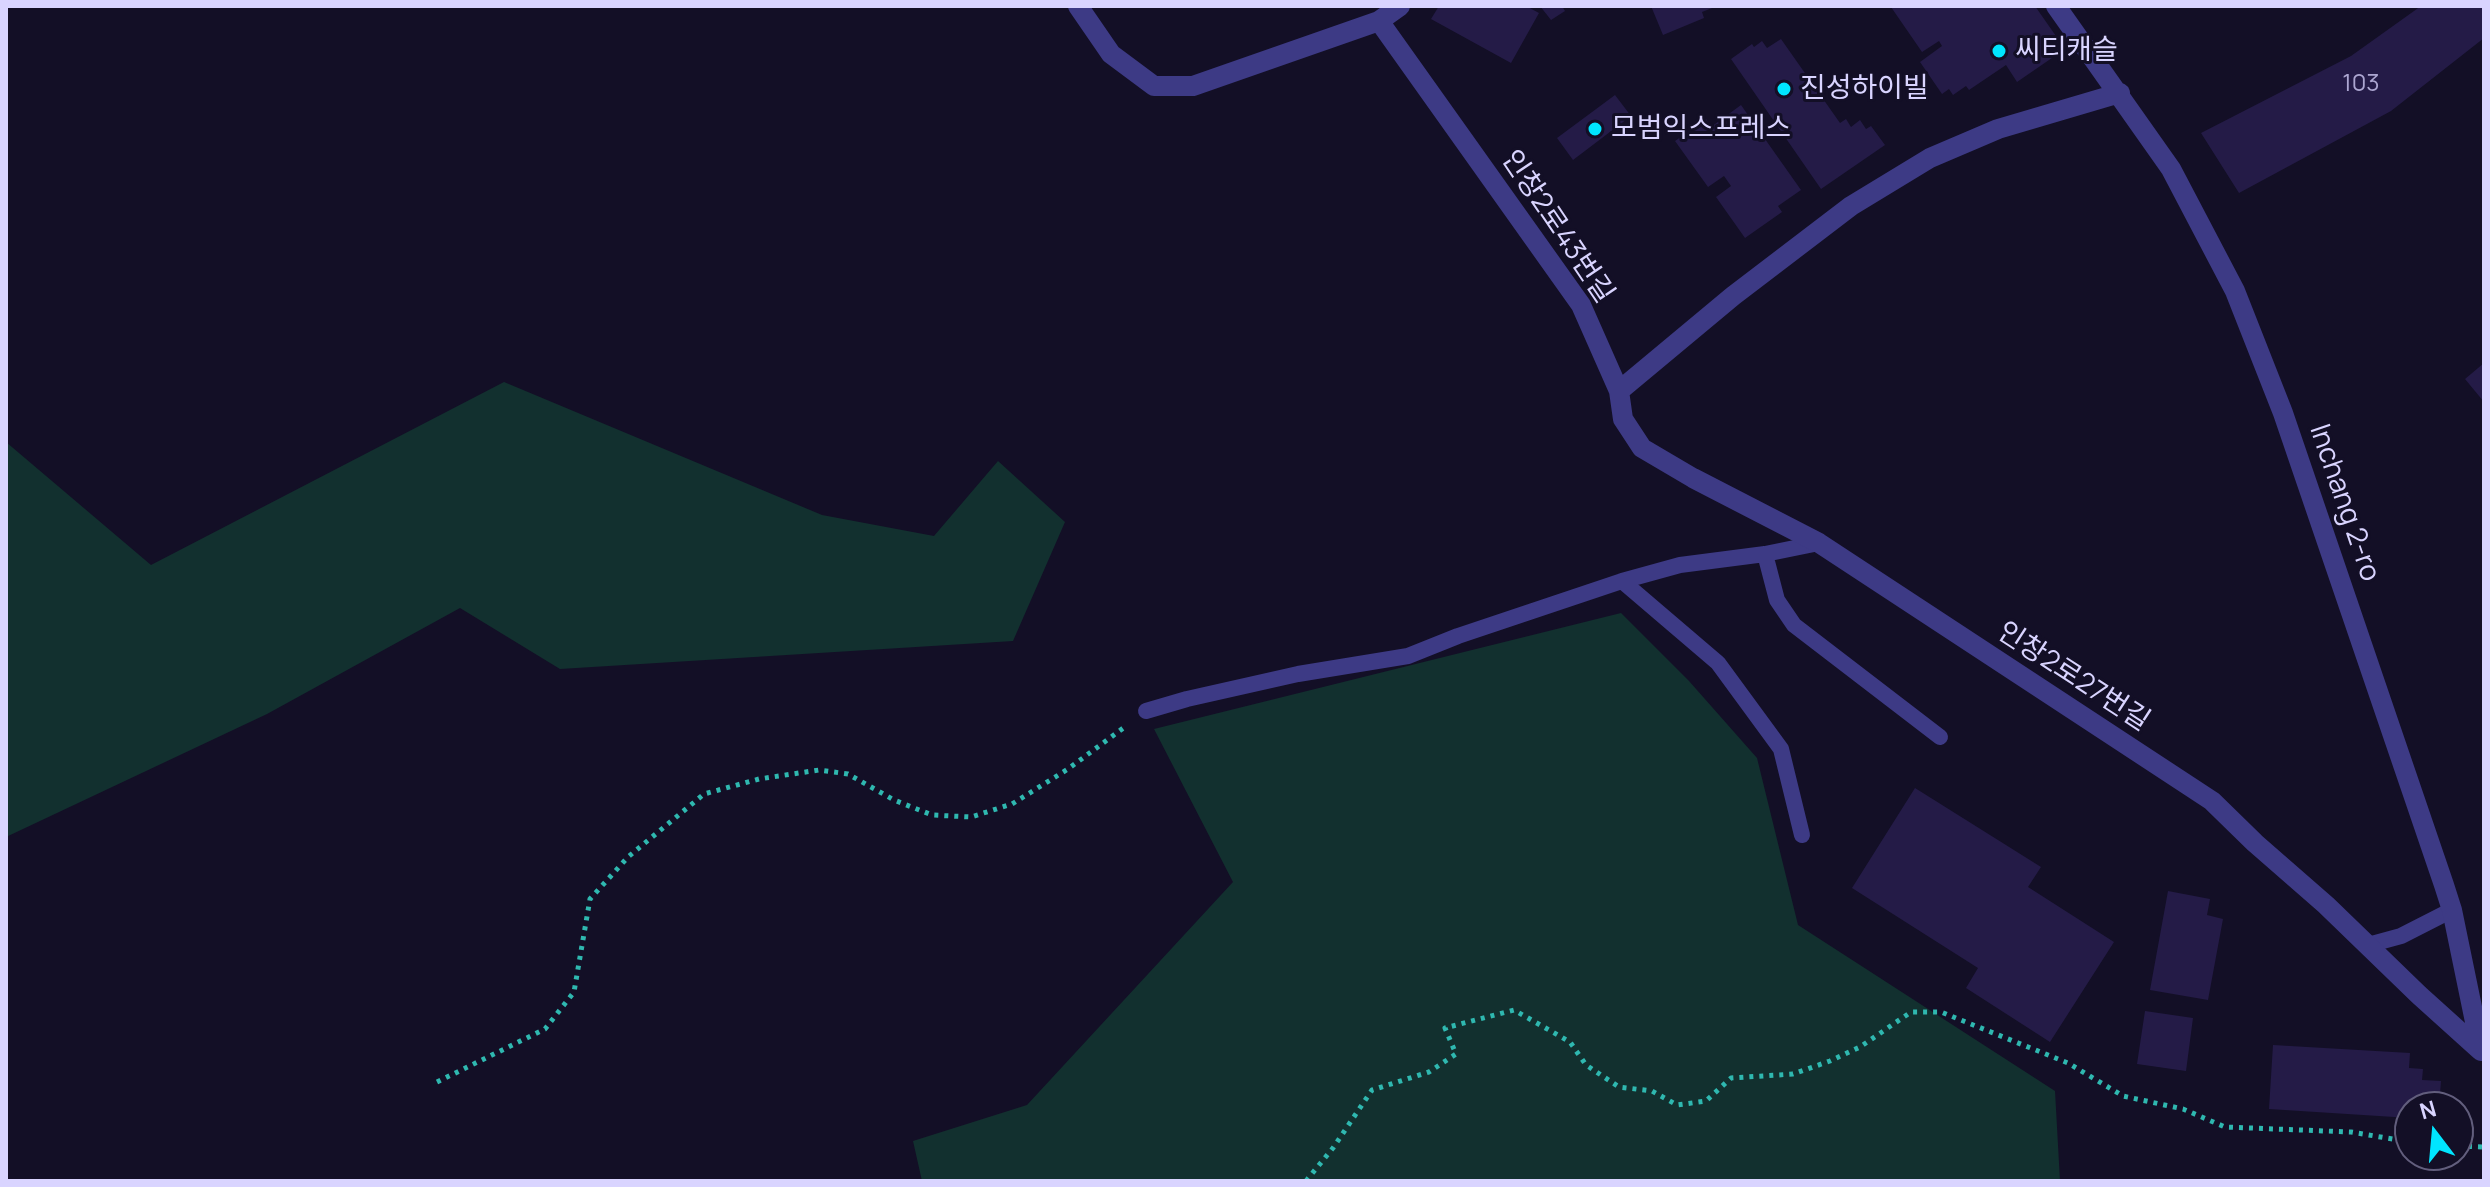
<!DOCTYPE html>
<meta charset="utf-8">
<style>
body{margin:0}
#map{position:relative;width:2490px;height:1187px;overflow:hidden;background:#130f26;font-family:Manrope,sans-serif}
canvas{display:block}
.frame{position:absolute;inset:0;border:8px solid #d9d4ff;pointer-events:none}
.north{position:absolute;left:2394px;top:1091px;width:80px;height:80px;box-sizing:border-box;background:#130f26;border:2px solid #625e7d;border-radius:50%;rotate:344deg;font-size:22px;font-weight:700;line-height:32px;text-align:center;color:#d9d4ff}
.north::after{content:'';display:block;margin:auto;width:28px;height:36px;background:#00e5ff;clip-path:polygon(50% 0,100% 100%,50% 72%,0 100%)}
</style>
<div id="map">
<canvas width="2490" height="1187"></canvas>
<div class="frame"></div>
<div class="north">N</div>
</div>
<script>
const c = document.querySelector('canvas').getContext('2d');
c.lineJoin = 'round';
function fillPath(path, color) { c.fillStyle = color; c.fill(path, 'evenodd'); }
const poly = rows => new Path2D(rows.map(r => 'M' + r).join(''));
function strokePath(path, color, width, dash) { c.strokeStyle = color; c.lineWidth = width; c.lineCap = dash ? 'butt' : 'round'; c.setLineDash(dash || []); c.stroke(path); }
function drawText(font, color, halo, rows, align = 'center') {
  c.font = font + ' Manrope,"Noto Sans KR",sans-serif'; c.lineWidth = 6; c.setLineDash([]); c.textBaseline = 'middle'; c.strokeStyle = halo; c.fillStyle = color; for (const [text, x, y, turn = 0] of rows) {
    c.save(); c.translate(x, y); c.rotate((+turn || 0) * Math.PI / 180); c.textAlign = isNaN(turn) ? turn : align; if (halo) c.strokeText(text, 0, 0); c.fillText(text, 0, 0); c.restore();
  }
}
const green = poly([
 [504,382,822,515,934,536,998,461,1065,522,1013,641,560,669,460,608,267,714,6,837,6,442,151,565],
 [1621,613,1689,681,1757,758,1798,925,2055,1091,2060,1181,922,1181,913,1141,1027,1105,1233,882,1154,729]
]);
const building = poly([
 [1439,6,1526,6,1539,13,1511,63,1431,19],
 [1540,6,1562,6,1565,11,1551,20],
 [1651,6,1717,6,1702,12,1704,18,1663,35],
 [1892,6,2035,6,2065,49,2017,82,2006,65,1969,90,1966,86,1953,95,1949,89,1942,94,1920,62,1942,46,1939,41,1922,52,1891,7],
 [2421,6,2484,6,2484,38,2391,111,2239,193,2201,133,2351,56],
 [1781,39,1840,123,1846,119,1851,127,1860,120,1866,129,1871,126,1885,145,1821,189,1731,59,1752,44,1754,47,1762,41,1767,48],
 [1615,95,1631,116,1573,160,1557,138],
 [1741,105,1801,190,1778,206,1782,212,1745,238,1716,197,1731,186,1724,176,1708,187,1675,141,1706,119,1711,127],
 [2484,363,2484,402,2465,379],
 [1915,788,2041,867,2028,887,2114,942,2050,1042,1966,988,1978,968,1852,888],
 [2168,891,2210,899,2207,915,2223,919,2208,1000,2150,990],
 [2145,1011,2193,1018,2186,1071,2137,1064],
 [2273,1045,2410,1053,2409,1068,2423,1069,2422,1080,2441,1081,2439,1107,2410,1107,2410,1118,2269,1109]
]);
const path = poly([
 [437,1082,545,1029,574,992,590,899,628,857,704,794,759,779,819,770,848,774,894,800,932,815,971,817,1012,804,1068,769,1126,726],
 [2458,1146,2484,1147],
 [1306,1181,1333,1148,1372,1090,1429,1072,1456,1054,1445,1028,1514,1010,1570,1042,1586,1065,1619,1087,1652,1091,1677,1105,1706,1101,1731,1078,1793,1074,1830,1061,1860,1047,1911,1012,1941,1012,2068,1063,2123,1096,2183,1109,2225,1127,2351,1132,2410,1142]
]);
const lane = poly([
 [1765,554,1777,600,1794,625,1940,737],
 [1622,581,1718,663,1781,749,1802,835],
 [1146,711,1187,699,1298,674,1408,656,1458,636,1622,581,1680,565,1765,554,1819,543],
 [2368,945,2401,936,2452,910]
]);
const street = poly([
 [1078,6,1111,54,1154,86,1193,86,1379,21,1581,305,1619,391,1623,419,1642,448,1693,478,1819,543,2212,801,2255,843,2326,905,2419,995,2480,1050],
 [2056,6,2171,169,2235,291,2283,413,2444,885,2452,910,2481,1051],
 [1379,21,1400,6],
 [1619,391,1733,296,1851,206,1930,158,1998,129,2120,93]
]);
const markers = [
 [1999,51,8,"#00e5ff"],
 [1784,89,8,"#00e5ff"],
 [1595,129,8,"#00e5ff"]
];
const numberNames = [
 ["103",2361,84]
];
const poiNames = [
 ["씨티캐슬",2015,51],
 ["진성하이빌",1800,89],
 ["모범익스프레스",1611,129]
];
const streetNames = [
 ["인창2로43번길",1557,227,56],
 ["Inchang 2-ro",2344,503,71],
 ["인창2로27번길",2073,677,33]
];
fillPath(green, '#12302f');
fillPath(building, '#241b47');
strokePath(path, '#2fb8b0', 5, [4, 6]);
strokePath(lane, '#3d3a85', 16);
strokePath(street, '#3d3a85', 20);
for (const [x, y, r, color] of markers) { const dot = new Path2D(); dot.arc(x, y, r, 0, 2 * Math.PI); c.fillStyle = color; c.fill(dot); strokePath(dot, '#130f26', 3); }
drawText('24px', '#aca6d1', null, numberNames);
drawText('28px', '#d9d4ff', '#130f26', poiNames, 'left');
drawText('28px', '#d9d4ff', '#130f26', streetNames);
</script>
